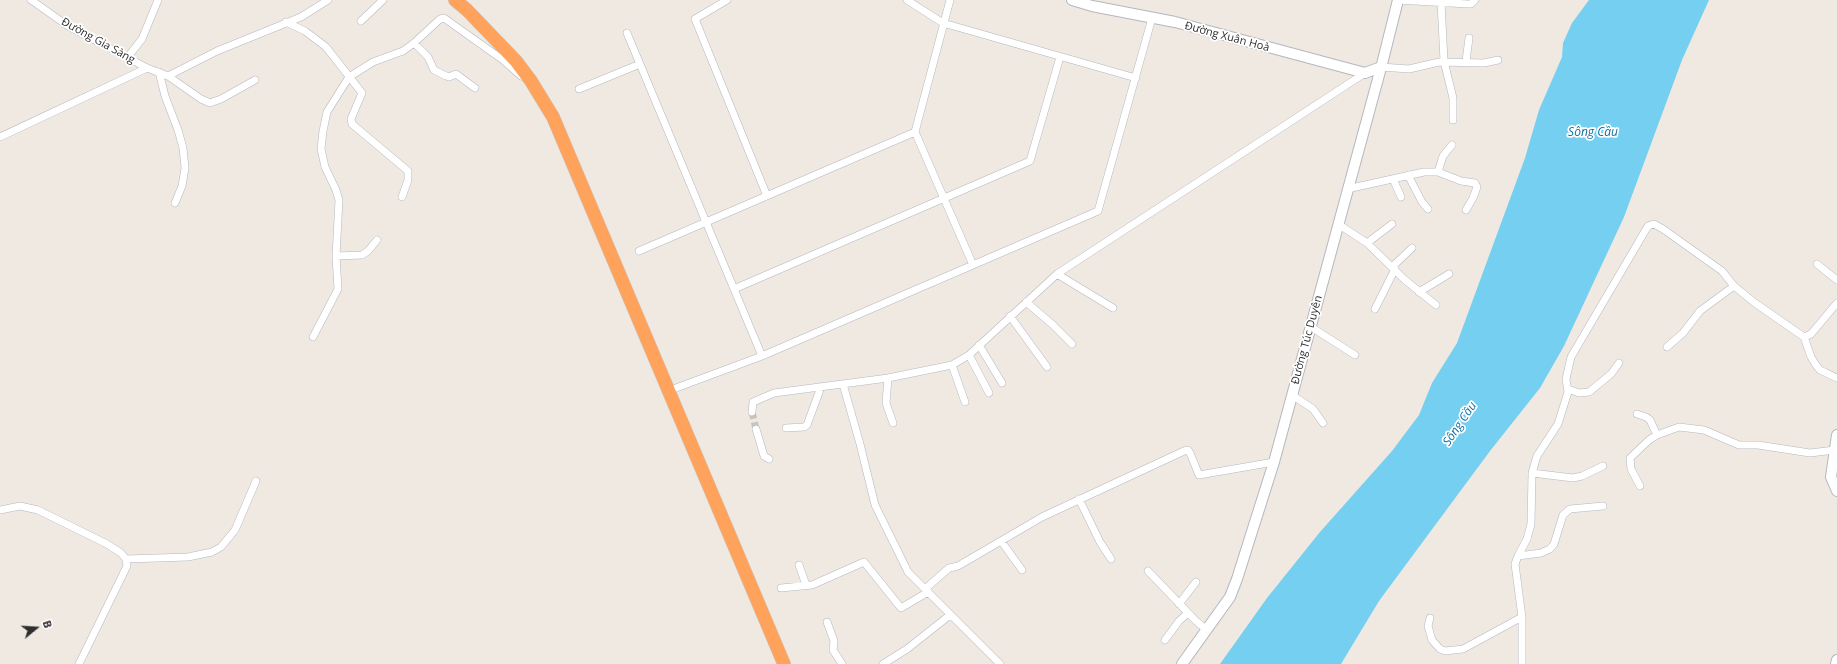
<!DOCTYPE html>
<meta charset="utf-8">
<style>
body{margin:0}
#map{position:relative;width:1837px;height:664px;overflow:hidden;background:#efe9e1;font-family:"Open Sans",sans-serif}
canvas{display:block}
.north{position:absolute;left:16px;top:608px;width:40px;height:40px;-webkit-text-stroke:3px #fff;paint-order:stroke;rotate:72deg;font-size:11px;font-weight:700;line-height:16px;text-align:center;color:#2e2e2e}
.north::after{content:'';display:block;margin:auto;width:14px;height:18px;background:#2e2e2e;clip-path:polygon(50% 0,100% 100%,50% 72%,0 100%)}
</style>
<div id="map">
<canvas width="1837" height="664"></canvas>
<div class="north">B</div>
</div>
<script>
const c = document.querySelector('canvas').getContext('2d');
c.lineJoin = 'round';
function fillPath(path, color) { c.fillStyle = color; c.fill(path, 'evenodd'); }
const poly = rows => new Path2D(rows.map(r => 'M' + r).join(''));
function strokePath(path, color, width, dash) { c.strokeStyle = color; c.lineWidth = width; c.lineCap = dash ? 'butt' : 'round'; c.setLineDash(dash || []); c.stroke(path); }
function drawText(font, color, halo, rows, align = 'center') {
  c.font = font + ' "Open Sans",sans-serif'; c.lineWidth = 3.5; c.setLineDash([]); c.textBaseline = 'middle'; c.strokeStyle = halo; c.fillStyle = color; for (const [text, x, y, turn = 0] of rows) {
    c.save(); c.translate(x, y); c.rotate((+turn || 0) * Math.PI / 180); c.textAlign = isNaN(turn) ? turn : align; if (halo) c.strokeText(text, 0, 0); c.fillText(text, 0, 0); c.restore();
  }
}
const water = poly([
 [1589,0,1709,0,1682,60,1624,217,1564,346,1540,388,1490,451,1379,601,1341,664,1220,664,1267,598,1320,532,1392,451,1419,415,1432,383,1457,343,1525,158,1539,110,1562,57,1563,43,1572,23]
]);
const streetTunnel = poly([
 [752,412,756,429]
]);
const street = poly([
 [31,0,68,26,147,68,168,76,201,99,210,103,221,99,255,80],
 [727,0,695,19,767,196],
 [907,0,943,23,1136,78],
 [1397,0,1468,4,1471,4,1475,0],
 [1441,2,1444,61,1453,98,1453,120],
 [361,21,383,0],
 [286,22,305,31,326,47,362,93,351,119,352,124,408,171,408,180,402,197],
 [627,33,762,356],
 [414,43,428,57,434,70,446,76,449,77,456,74,475,88],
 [127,58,142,39,158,0],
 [1466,61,1469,38],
 [1381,67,1409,69,1439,62,1484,63,1498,60],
 [159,72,165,96,178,130,183,148,185,168,182,186,175,203],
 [168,76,217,51,301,17,328,0],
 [579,89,640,64],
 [915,132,973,265],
 [0,137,147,68],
 [1438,172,1443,156,1452,145],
 [1408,175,1422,202,1428,209],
 [1393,179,1401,197],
 [1347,189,1424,172,1438,172,1461,181,1475,183,1477,187,1473,198,1466,210],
 [1338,224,1367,243,1405,280,1436,305],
 [1367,243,1392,224],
 [639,251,915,132,950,0],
 [336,256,362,255,368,251,377,240],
 [1817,264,1837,280],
 [1393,266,1412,248],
 [1057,274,1113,308],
 [734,289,1030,161,1060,57],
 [1419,292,1449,274],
 [1026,302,1052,324,1072,344],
 [1375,309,1395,269],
 [1010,316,1047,367],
 [1311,327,1355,355],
 [313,337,338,289,336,256,339,200,336,190,325,167,321,149,323,131,327,112,349,77,373,62,403,51,414,43,440,19,444,18,503,60,521,76],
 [1804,337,1811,334,1837,303],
 [979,345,1002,383],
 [1667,347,1683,333,1700,311,1734,286],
 [969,355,989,393],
 [952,365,965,402],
 [888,378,886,403,893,423],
 [843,384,860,444,875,505,908,572,1000,664],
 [1568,389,1579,393,1589,392,1611,374,1619,363],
 [668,391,762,356,1098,211,1152,18],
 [1292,395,1313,409,1323,423],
 [752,412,753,402,774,393,888,378,952,365,969,355,1057,274,1365,73],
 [1637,414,1646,417,1650,420,1657,435],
 [786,428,804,427,807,425,821,387],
 [756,429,764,456,769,459],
 [1532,473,1573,478,1582,476,1603,466],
 [1640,486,1631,469,1630,458,1649,440,1657,435,1679,427,1704,430,1739,445,1758,445,1810,453,1835,450],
 [1079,499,1100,542,1111,559],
 [0,510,20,506,38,510,107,544,121,553,126,559,127,566,79,664],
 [1001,541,1022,570],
 [1518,556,1541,553,1550,549,1554,544,1563,515,1570,509,1603,506],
 [126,559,188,557,212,552,221,547,235,530,256,481],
 [799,565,806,585],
 [1148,571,1196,621,1207,630],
 [781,588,812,585,864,562,901,608,928,592],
 [925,589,949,568,958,566,1042,517,1184,451,1188,450,1190,453,1199,475,1274,462],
 [1179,604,1196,582],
 [1430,618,1428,626,1432,640,1440,649,1445,651,1463,649,1522,617],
 [827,622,834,641,833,650,842,664],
 [1165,640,1179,621,1188,613],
 [883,664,907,649,950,615],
 [1522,664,1522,617,1515,564,1518,556,1527,539,1531,524,1532,473,1537,456,1558,424,1568,392,1566,379,1571,357,1648,226,1654,224,1663,229,1722,271,1734,286,1755,303,1804,337,1811,357,1816,365,1820,370,1837,378]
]);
const secondary = poly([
 [1072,0,1092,6,1175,22,1365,73,1381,67],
 [1837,435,1831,477,1837,491],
 [1182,664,1230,597,1237,579,1274,462,1382,64,1398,0],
 [1836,664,1837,660]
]);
const highway = poly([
 [455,0,467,10,516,61,531,81,553,117,784,664]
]);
const streetNames = [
 ["Đường Xuân Hoà",1227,37,15],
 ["Đường Gia Sàng",98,41,29],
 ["Đường Túc Duyên",1307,340,-75]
];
const waterNames = [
 ["Sông Cầu",1593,133],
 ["Sông Cầu",1460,424,-56]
];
fillPath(water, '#75cff0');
strokePath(streetTunnel, '#c8c4bd', 7, [7, 3.5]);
strokePath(street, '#b4b7c1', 8);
strokePath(secondary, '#b4b7c1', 12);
strokePath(highway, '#c9c9c9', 14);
strokePath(street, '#fff', 7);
strokePath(secondary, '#fff', 10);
strokePath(highway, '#ffa35c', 13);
drawText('11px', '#2e2e2e', '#fff', streetNames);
drawText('italic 12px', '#0d6fa3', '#fff', waterNames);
</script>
